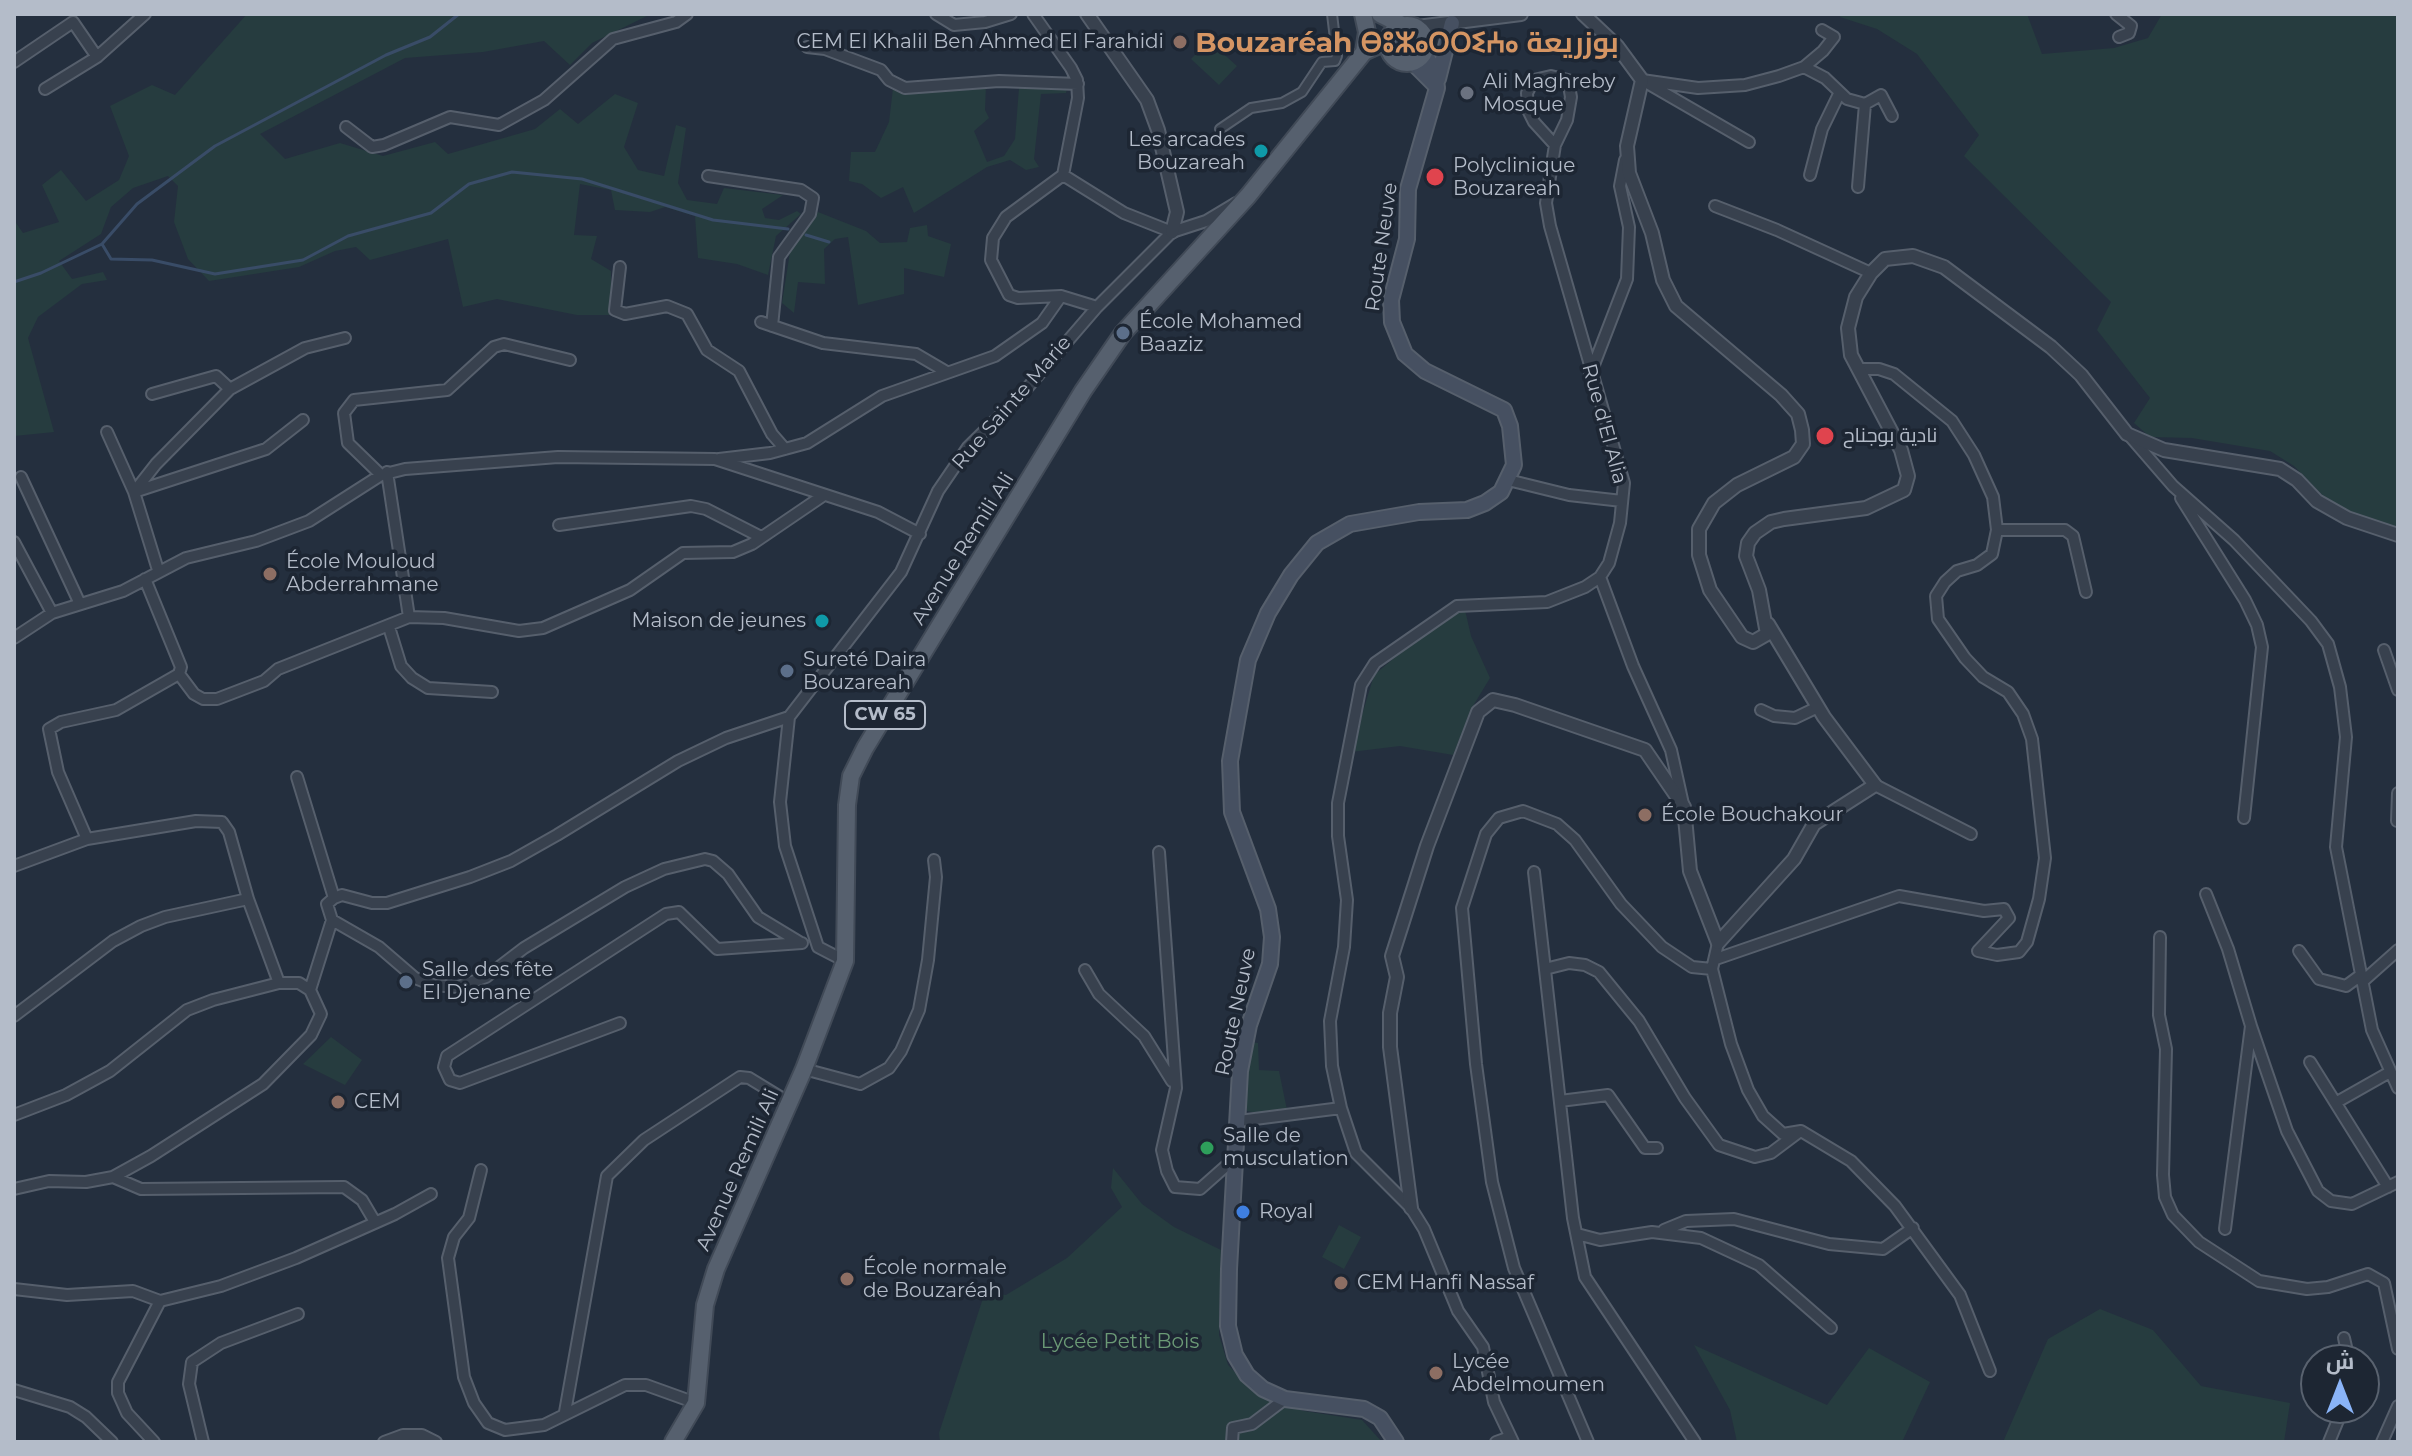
<!DOCTYPE html>
<meta charset="utf-8">
<style>
body{margin:0}
#map{position:relative;width:2412px;height:1456px;overflow:hidden;background:#242f3e;font-family:Montserrat,Cairo,sans-serif}
canvas{display:block}
.frame{position:absolute;inset:0;border:16px solid #b4bcc9;pointer-events:none}
.north{position:absolute;left:2300px;top:1344px;width:80px;height:80px;box-sizing:border-box;background:#1d2633;border:2px solid #59626f;border-radius:50%;rotate:0deg;font-size:22px;font-weight:700;line-height:32px;text-align:center;color:#b4bcc9}
.north::after{content:'';display:block;margin:auto;width:28px;height:36px;background:#8ab4f8;clip-path:polygon(50% 0,100% 100%,50% 72%,0 100%)}
</style>
<div id="map">
<canvas width="2412" height="1456"></canvas>
<div class="frame"></div>
<div class="north">ش</div>
</div>
<script>
const c = document.querySelector('canvas').getContext('2d');
c.lineJoin = 'round';
function fillPath(path, color) { c.fillStyle = color; c.fill(path, 'evenodd'); }
const poly = rows => new Path2D(rows.map(r => 'M' + r).join(''));
function strokePath(path, color, width, dash) { c.strokeStyle = color; c.lineWidth = width; c.lineCap = dash ? 'butt' : 'round'; c.setLineDash(dash || []); c.stroke(path); }
function drawText(font, color, halo, rows, align = 'center') {
  c.font = font + ' Montserrat,Cairo,"Noto Sans Tifinagh",sans-serif'; c.lineWidth = 7; c.setLineDash([]); c.textBaseline = 'middle'; c.strokeStyle = halo; c.fillStyle = color; for (const [text, x, y, turn = 0] of rows) {
    c.save(); c.translate(x, y); c.rotate((+turn || 0) * Math.PI / 180); c.textAlign = isNaN(turn) ? turn : align; if (halo) c.strokeText(text, 0, 0); c.fillText(text, 0, 0); c.restore();
  }
}
const green = poly([
 [247,14,651,14,592,43,570,65,544,41,483,52,405,58,260,134,285,159,340,143,383,156,435,142,448,154,535,129,560,109,578,124,615,94,638,103,624,147,638,170,664,176,676,125,686,128,678,183,687,200,717,204,724,188,783,195,762,209,765,218,779,220,797,211,801,214,776,236,768,275,737,264,698,258,695,216,665,207,650,212,615,210,611,190,580,184,574,235,597,236,591,259,611,271,611,315,577,315,497,299,463,307,448,239,370,260,356,247,335,251,299,267,209,281,188,259,174,222,178,186,168,176,133,188,111,207,101,234,59,261,72,279,103,272,107,280,82,284,38,317,28,338,54,432,14,436,14,220,23,233,59,222,42,185,61,170,86,201,119,180,129,156,110,106,152,85,175,95],
 [1841,14,2027,14,2042,54,2114,48,2148,38,2162,14,2398,14,2398,532,2342,515,2294,466,2270,451,2192,438,2150,437,2134,423,2150,398,2097,330,2111,302,1964,156,1979,135,1917,54,1877,29,1840,17],
 [1209,41,1237,66,1219,85,1191,59],
 [986,85,985,110,989,118,974,131,987,162,1004,156,1015,139,1019,88,1067,88,1066,93,1041,94,1034,159,1039,167,1026,170,1010,160,987,167,914,213,903,187,881,198,862,184,849,181,851,152,875,152,889,122,893,88],
 [818,212,866,231,880,243,907,242,910,228,927,225,928,236,951,244,944,277,904,268,904,294,858,305,848,237,835,239,824,249,825,284,798,282,794,313,782,303,790,252],
 [1465,610,1471,636,1490,678,1473,706,1453,755,1400,746,1351,752,1374,675,1437,622],
 [331,1037,362,1060,345,1085,303,1064],
 [1250,1042,1258,1043,1259,1070,1279,1071,1287,1110,1257,1113,1247,1111,1245,1072],
 [1113,1168,1142,1204,1174,1227,1221,1250,1219,1335,1228,1365,1260,1397,1304,1411,1362,1420,1382,1442,940,1442,939,1433,985,1292,1006,1295,1067,1258,1122,1207,1111,1188],
 [1339,1225,1361,1237,1344,1269,1322,1257],
 [2100,1309,2153,1330,2201,1386,2290,1403,2284,1442,2003,1442,2048,1339],
 [1694,1345,1827,1405,1869,1348,1930,1382,1902,1442,1737,1442,1730,1410]
]);
const stream = poly([
 [806,235,829,242],
 [102,244,111,259,152,260,215,274,303,260,348,236,431,213,469,184,512,172,582,179,713,220,788,229],
 [14,282,41,273,102,244,137,204,215,146,386,55,430,37,459,14]
]);
const pedestrian = poly([
 [1220,129,1251,108,1282,103,1302,92,1322,62,1335,61,1337,56,1332,14]
]);
const minor = poly([
 [936,14,954,25,985,22,1011,14],
 [1033,14,1071,68,1077,80,1078,98,1063,175,1006,217,993,238,991,260,1009,295,1018,298,1061,296],
 [2116,14,2131,26,2129,33,2119,37],
 [807,47,825,49,881,70,889,80,905,88,999,81,1078,84],
 [14,62,73,22,97,57],
 [1804,67,1825,78,1847,99,1865,104,1881,95,1892,116],
 [1642,80,1698,88,1745,85,1779,76,1804,67,1823,51,1834,37,1822,30],
 [1647,83,1749,142],
 [45,89,97,57,145,14],
 [346,127,372,147,384,145,450,117,499,125,544,100,613,39,676,22,687,14],
 [1063,175,1124,213,1172,232],
 [1810,175,1822,129,1839,94],
 [708,176,801,190,813,198,810,214,779,257,772,326],
 [1858,187,1865,104],
 [1715,206,1777,230,1871,273],
 [620,267,615,310,625,314,667,306,687,314,707,350,739,371,772,434,785,449],
 [761,322,823,343,916,354,945,371],
 [1590,375,1627,279,1629,227,1620,186,1625,160],
 [152,394,216,376,230,389],
 [303,420,266,449,134,492,156,464,230,389,305,348,345,338],
 [107,432,134,492,158,570],
 [2128,434,2173,486,2234,540,2311,621,2328,644,2340,687,2346,737,2336,847,2372,1030,2398,1088],
 [719,459,770,453,807,443,882,396,995,356,1042,323,1061,296,1097,307],
 [387,472,409,617],
 [381,475,348,443,344,413,354,400,447,390,494,347,504,344,570,360],
 [21,477,80,604],
 [1508,480,1569,495,1622,501],
 [2181,498,2245,600,2257,625,2262,647,2244,818],
 [559,525,691,506,706,509,761,537],
 [1997,530,2065,530,2073,536,2086,592],
 [14,542,52,613],
 [1600,577,1633,666,1671,750,1683,804],
 [389,627,401,666,412,678,428,688,492,692],
 [14,638,52,613,123,591,186,558,256,541,309,521,381,475,405,469,558,457,715,459,878,512,920,534],
 [2384,650,2398,690],
 [179,674,194,694,203,699,217,699,264,681,278,669,409,617,444,618,519,631,543,628,630,590,683,553,733,552,752,544,824,495],
 [1761,710,1774,716,1795,718,1818,707],
 [297,777,334,898],
 [1875,785,1971,834],
 [2397,821,2398,793],
 [87,839,58,772,49,729,61,722,116,710,179,674,181,667,145,579],
 [1159,852,1176,1088,1162,1150,1167,1171,1175,1187,1200,1189,1235,1158],
 [14,866,87,839,196,821,222,822,229,832,248,899,279,983],
 [1534,872,1573,1218,1585,1277,1695,1442],
 [2206,894,2228,949,2251,1026],
 [332,920,379,947,415,978,433,985,458,987,486,977,524,948,625,887,664,869,705,859,713,861,728,874,758,917,801,943],
 [2160,937,2159,1015,2166,1049,2163,1175,2165,1197,2173,1215,2199,1242,2259,1281,2307,1289,2328,1287,2368,1274,2384,1283,2398,1349],
 [1718,943,1712,969,1731,1044,1748,1090,1763,1116,1783,1134,1801,1131,1851,1161,1895,1206,1960,1295,1990,1371],
 [2299,951,2319,979,2346,986,2361,975],
 [1716,959,1899,896,1984,911,2004,909,2009,918,1978,951,1997,955,2019,952,2027,942,2039,899,2045,858,2032,739,2023,714,2008,692,1983,677,1965,658,1938,619,1936,596,1945,582,1957,571,1977,565,1992,554,1997,530,1993,497,1974,455,1952,421,1894,374,1879,369,1860,369],
 [845,961,818,947,785,846,780,802,789,717,901,572,938,491,968,447,1022,394,1097,307,1172,232,1206,221,1236,203],
 [1545,969,1569,963,1585,965,1599,972,1639,1021,1685,1098,1719,1145,1755,1157,1771,1153,1799,1132],
 [1085,970,1099,994,1144,1036,1172,1081],
 [2362,982,2398,950],
 [310,990,332,920,327,904,334,898,342,895,372,903,387,903,470,877,511,861,557,835,678,761,726,738,789,717],
 [14,1016,113,941,141,926,165,917,248,899],
 [620,1023,460,1083,450,1080,444,1067,447,1056,666,914,679,912,717,949,802,943],
 [2310,1062,2388,1187],
 [804,1069,860,1084,889,1068,901,1051,919,1010,928,960,936,877,934,860],
 [1560,1101,1608,1095,1645,1148,1657,1148],
 [2337,1102,2390,1072],
 [14,1115,66,1095,110,1071,187,1010,213,1000,279,983,299,983,310,990,321,1014,311,1035,263,1084,151,1156,113,1177,86,1182,49,1181,14,1189],
 [1239,1121,1341,1108],
 [481,1170,469,1218,454,1237,448,1258,464,1377,474,1403,488,1423,505,1430,544,1425,625,1385,646,1385,696,1403],
 [113,1177,141,1189,344,1187,362,1200,375,1222],
 [2225,1229,2251,1026,2287,1131,2318,1191,2331,1201,2352,1204,2398,1182],
 [1664,1230,1686,1221,1734,1219,1829,1244,1883,1249,1913,1228],
 [1577,1234,1600,1240,1652,1232,1701,1238,1759,1265,1831,1328],
 [14,1289,67,1295,133,1291,160,1301,118,1382,118,1393,127,1413,154,1442],
 [160,1301,221,1286,296,1258,395,1214,431,1194],
 [2344,1338,2349,1360],
 [14,1390,70,1407,86,1417,112,1442],
 [565,1412,607,1176,644,1140,740,1077,749,1078,790,1103],
 [203,1442,189,1384,192,1362,221,1343,298,1314],
 [384,1442,403,1435,422,1435,436,1442],
 [1232,1442,1233,1428,1252,1424,1285,1399],
 [1496,1442,1510,1437],
 [1513,1442,1494,1402,1483,1347,1458,1311,1424,1229,1411,1208,1356,1153,1341,1108,1332,1066,1330,1021,1344,947,1347,900,1338,836,1338,803,1361,685,1375,663,1457,606,1547,602,1585,587,1600,577,1609,563,1620,523,1624,483,1550,226,1546,203,1550,177,1555,145,1567,120,1571,97,1568,80,1551,76,1534,80,1527,93,1528,110,1534,122,1555,145],
 [1588,1442,1514,1268,1492,1182,1476,1064,1462,908,1486,834,1499,818,1523,811,1557,824,1575,840,1621,904,1662,947,1692,967,1712,969],
 [2329,1442,2343,1408],
 [2382,1442,2398,1406]
]);
const tertiary = poly([
 [1087,14,1147,100,1158,130,1177,212,1172,232],
 [1583,14,1617,46,1642,80,1627,146,1629,173,1652,233,1663,280,1676,306,1781,395,1798,414,1802,430,1803,444,1794,457,1737,485,1714,503,1699,529,1699,555,1710,590,1742,637,1753,642,1767,634,1759,590,1746,556,1748,543,1755,533,1771,522,1784,519,1866,508,1904,490,1908,476,1901,450,1851,355,1848,328,1856,297,1871,273,1885,259,1913,256,1944,267,2051,347,2081,375,2127,434,2164,450,2280,469,2297,480,2317,501,2347,518,2398,535],
 [1417,27,1521,14],
 [1411,1208,1390,1047,1390,1013,1397,977,1392,956,1427,846,1478,712,1493,700,1515,705,1645,750,1684,807,1690,871,1718,943,1794,859,1814,824,1875,785,1824,717,1768,624]
]);
const secondary = poly([
 [1412,62,1437,87],
 [1438,79,1452,23],
 [1396,1442,1380,1418,1364,1409,1285,1399,1263,1389,1247,1375,1235,1355,1228,1326,1229,1269,1240,1071,1249,1025,1270,964,1272,937,1268,909,1232,812,1230,761,1248,660,1268,613,1291,575,1317,543,1350,524,1419,512,1467,510,1485,503,1501,492,1514,465,1510,426,1504,410,1425,371,1405,354,1392,322,1391,300,1407,239,1408,189,1437,88,1435,70,1424,53]
]);
const primary = poly([
 [1363,14,1367,32,1364,52],
 [1380,14,1402,25],
 '1388 44a19 19 0 1 1 38 0a19 19 0 1 1-38 0Z',
 [673,1442,696,1403,705,1305,716,1269,804,1069,845,961,847,805,851,776,865,748,1083,391,1123,333,1248,196,1364,52,1388,41]
]);
const markers = [
 [1180,42,8,"#8d6e63"],
 [1467,93,8,"#6b7280"],
 [1261,151,8,"#0f9aa8"],
 [1435,177,10,"#e0444e"],
 [1123,333,8,"#5c6f8a"],
 [1825,436,10,"#e0444e"],
 [270,574,8,"#8d6e63"],
 [822,621,8,"#0f9aa8"],
 [787,671,8,"#5c6f8a"],
 [1645,815,8,"#8d6e63"],
 [406,982,8,"#5c6f8a"],
 [338,1102,8,"#8d6e63"],
 [1207,1148,8,"#2e9e5b"],
 [1243,1212,8,"#3f7fe0"],
 [847,1279,8,"#8d6e63"],
 [1341,1283,8,"#8d6e63"],
 [1436,1373,8,"#8d6e63"]
];
const shields = [
 [885,715,80]
];
const shieldNames = [
 ["CW 65",885,715]
];
const poiNames = [
 ["CEM El Khalil Ben Ahmed El Farahidi",1164,42,"right"],
 ["Ali Maghreby",1483,82],
 ["Mosque",1483,105],
 ["Les arcades",1245,140,"right"],
 ["Bouzareah",1245,163,"right"],
 ["Polyclinique",1453,166],
 ["Bouzareah",1453,189],
 ["École Mohamed",1139,322],
 ["Baaziz",1139,345],
 ["نادية بوجناح",1843,436],
 ["École Mouloud",286,562],
 ["Abderrahmane",286,585],
 ["Maison de jeunes",806,621,"right"],
 ["Sureté Daira",803,660],
 ["Bouzareah",803,683],
 ["École Bouchakour",1661,815],
 ["Salle des fête",422,970],
 ["El Djenane",422,993],
 ["CEM",354,1102],
 ["Salle de",1223,1136],
 ["musculation",1223,1159],
 ["Royal",1259,1212],
 ["École normale",863,1268],
 ["de Bouzaréah",863,1291],
 ["CEM Hanfi Nassaf",1357,1283],
 ["Lycée",1452,1362],
 ["Abdelmoumen",1452,1385]
];
const streetNames = [
 ["Route Neuve",1382,247,-82],
 ["Rue Sainte Marie",1012,403,-49],
 ["Rue d'El Alia",1604,424,75],
 ["Avenue Remili Ali",963,549,-58],
 ["Route Neuve",1236,1012,-78],
 ["Avenue Remili Ali",738,1170,-66]
];
const parkNames = [
 ["Lycée Petit Bois",1120,1342]
];
const districtNames = [
 ["Bouzaréah ⴱⵓⵣⴰⵔⵔⵉⵄⴰ بوزريعة",1407,44]
];
fillPath(green, '#263c3f');
strokePath(stream, '#394c67', 3);
strokePath(pedestrian, '#565f6c', 12);
strokePath(minor, '#565f6c', 14);
strokePath(tertiary, '#565f6c', 16);
strokePath(secondary, '#565f6c', 18);
strokePath(primary, '#414a57', 20);
strokePath(pedestrian, '#38414e', 8);
strokePath(minor, '#38414e', 10);
strokePath(tertiary, '#38414e', 12);
strokePath(secondary, '#465061', 14);
strokePath(primary, '#56606e', 16);
for (const [x, y, r, color] of markers) { const dot = new Path2D(); dot.arc(x, y, r, 0, 2 * Math.PI); c.fillStyle = color; c.fill(dot); strokePath(dot, '#1d2633', 3); }
for (const [x, y, w] of shields) { const box = new Path2D(); box.roundRect(x - w / 2, y - 14, w, 28, 6); c.fillStyle = '#1d2633'; c.fill(box); strokePath(box, '#b4bcc9', 2); }
drawText('bold 18px', '#b4bcc9', null, shieldNames);
drawText('20px', '#b4bcc9', '#1d2633', poiNames, 'left');
drawText('20px', '#b4bcc9', '#1d2633', streetNames);
drawText('20px', '#6b9a76', '#1d2633', parkNames);
drawText('bold 28px', '#d59563', '#1d2633', districtNames);
</script>
